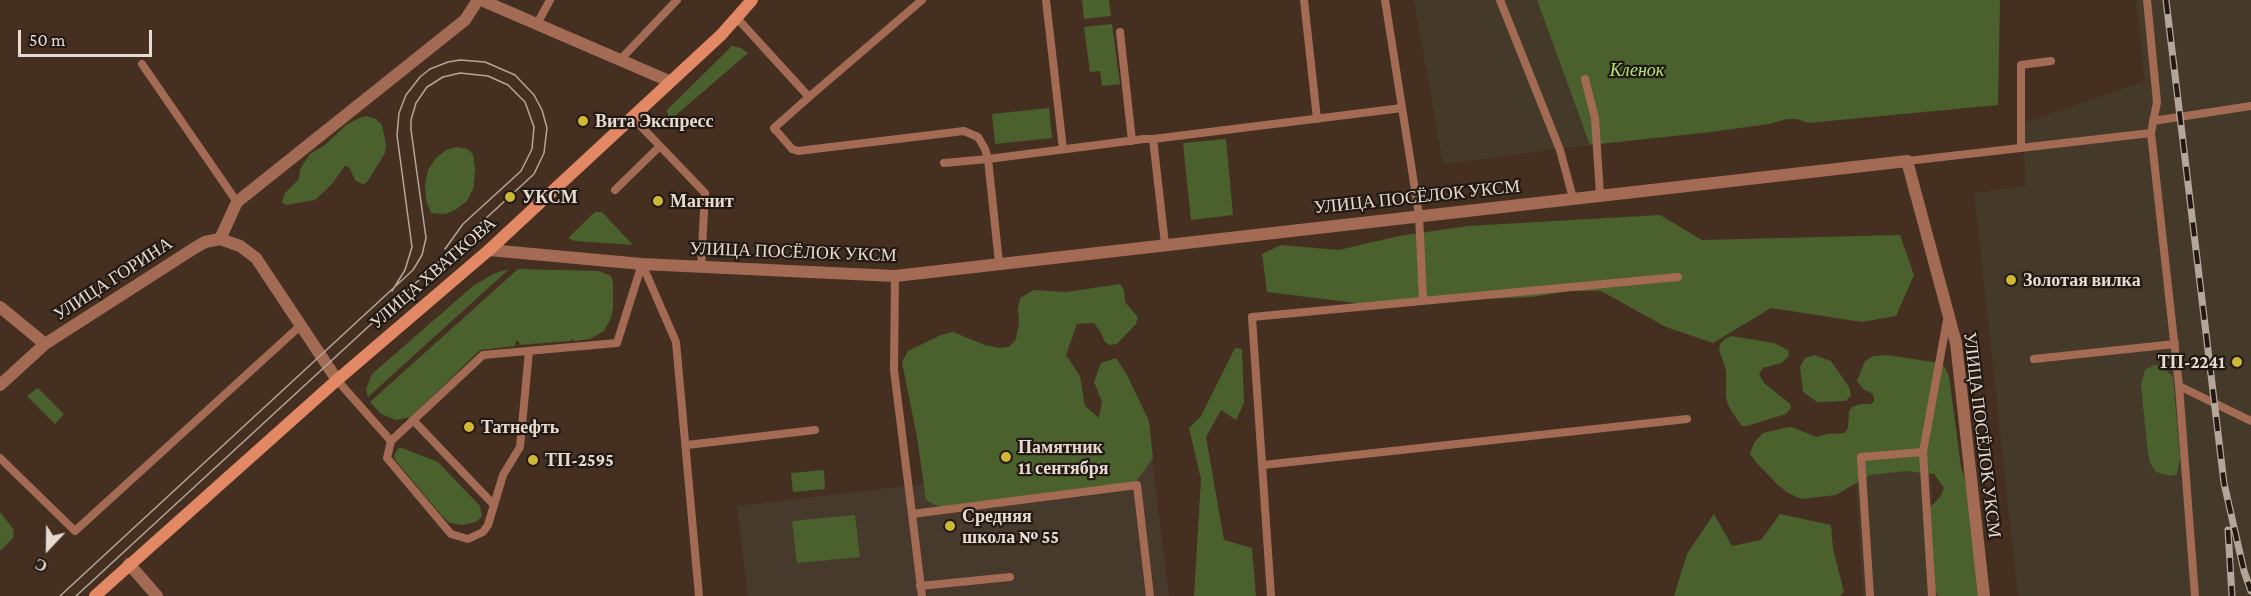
<!DOCTYPE html>
<meta charset="utf-8">
<style>
body{margin:0}
#map{position:relative;width:2251px;height:596px;overflow:hidden;background:#442f21;font-family:"Crimson Pro",serif}
canvas{display:block}
.north{position:absolute;left:18px;top:518px;width:60px;height:60px;-webkit-text-stroke:4px #231913;paint-order:stroke;rotate:202deg;font-size:16px;font-weight:700;line-height:24px;text-align:center;color:#e7dad1}
.north::after{content:'';display:block;margin:auto;width:21px;height:27px;background:#e7dad1;clip-path:polygon(50% 0,100% 100%,50% 72%,0 100%)}
.scale{position:absolute;left:18px;top:30px;width:134px;height:27px;box-sizing:border-box;border:3px solid #e7dad1;border-top:0;padding-left:8px;font-size:18px;line-height:21px;white-space:nowrap;color:#e7dad1;-webkit-text-stroke:4px #231913;paint-order:stroke}
</style>
<div id="map">
<canvas width="2251" height="596"></canvas>
<div class="north">С</div>
<div class="scale">50 m</div>
</div>
<script>
const c = document.querySelector('canvas').getContext('2d');
c.lineJoin = 'round';
function fillPath(path, color) { c.fillStyle = color; c.fill(path, 'evenodd'); }
const poly = rows => new Path2D(rows.map(r => 'M' + r).join(''));
function strokePath(path, color, width, dash) { c.strokeStyle = color; c.lineWidth = width; c.lineCap = dash ? 'butt' : 'round'; c.setLineDash(dash || []); c.stroke(path); }
function drawText(font, color, halo, rows, align = 'center') {
  c.font = font + ' "Crimson Pro",serif'; c.lineWidth = 4.5; c.setLineDash([]); c.textBaseline = 'middle'; c.strokeStyle = halo; c.fillStyle = color; for (const [text, x, y, turn = 0] of rows) {
    c.save(); c.translate(x, y); c.rotate((+turn || 0) * Math.PI / 180); c.textAlign = isNaN(turn) ? turn : align; if (halo) c.strokeText(text, 0, 0); c.fillText(text, 0, 0); c.restore();
  }
}
const industrial = poly([
 [1414,0,1537,0,1590,145,1443,164],
 [2136,0,2251,0,2251,596,2018,596,1974,193,2025,186,2024,123,2145,81],
 [1929,446,1938,596,1863,596,1854,453]
]);
const education = poly([
 [1152,457,1169,596,748,596,737,506]
]);
const green = poly([
 [1082,0,1109,0,1111,16,1084,19],
 [1537,0,2000,0,1998,105,1808,123,1797,119,1787,119,1769,124,1711,132,1590,145],
 [1112,24,1120,84,1102,86,1100,71,1090,72,1084,27],
 [732,46,741,48,748,53,669,121,667,110],
 [1049,108,1052,138,995,144,992,114],
 [367,116,376,119,382,125,386,145,385,153,368,181,364,184,360,183,355,180,349,167,345,166,332,184,315,200,286,205,282,202,285,193,299,179,300,169,310,154,325,145,346,125,359,118],
 [1226,139,1233,215,1191,220,1183,143],
 [457,147,467,149,473,154,475,168,474,187,467,201,455,210,445,214,431,213,426,200,425,185,428,170,436,158,446,150],
 [595,212,602,212,633,245,575,241,568,238],
 [1660,215,1702,240,1900,235,1914,275,1896,316,1862,322,1771,308,1713,343,1666,327,1601,291,1570,291,1532,297,1364,304,1267,292,1262,254,1281,245,1339,250,1399,236,1468,226],
 [509,269,368,397,366,389,372,374,473,286,493,274],
 [518,269,599,271,611,276,613,283,613,308,611,318,604,331,590,339,575,341,572,339,570,341,520,345,519,342,516,340,515,346,480,350,411,417,396,420,381,414,370,402],
 [1120,284,1124,290,1125,302,1138,317,1136,324,1117,344,1110,345,1105,342,1100,331,1094,323,1077,324,1066,355,1080,376,1085,406,1099,418,1102,402,1094,382,1101,363,1116,358,1127,375,1149,421,1153,458,1135,483,939,507,926,500,917,437,902,362,908,351,941,335,953,332,985,345,1000,348,1009,347,1016,339,1019,323,1018,309,1020,298,1034,290,1066,292],
 [1731,336,1774,343,1788,350,1789,355,1786,359,1781,363,1763,368,1759,374,1764,383,1790,404,1791,408,1786,414,1747,426,1742,426,1738,421,1729,407,1726,398,1726,371,1719,349,1720,344,1725,339],
 [1235,348,1242,349,1244,403,1236,420,1221,410,1206,437,1224,540,1252,548,1256,596,1194,596,1201,479,1189,428,1201,416],
 [1814,355,1831,361,1849,387,1851,395,1846,401,1817,402,1803,392,1800,367,1805,358],
 [1887,355,1940,363,1944,366,1949,376,1961,467,1969,492,1979,596,1938,596,1935,590,1930,507,1940,497,1944,488,1934,474,1906,471,1870,475,1836,495,1802,499,1788,493,1778,485,1755,461,1750,454,1754,443,1763,433,1784,428,1792,427,1816,437,1828,434,1845,433,1848,428,1849,411,1852,407,1860,404,1871,404,1874,401,1873,394,1863,389,1857,381,1865,361,1873,356],
 [2154,365,2161,366,2173,377,2180,459,2177,474,2171,476,2156,472,2150,463,2148,453,2141,386,2145,370],
 [38,388,64,414,55,424,27,396],
 [398,448,402,448,438,462,480,506,482,516,476,522,462,525,450,523,443,517,396,461,394,456],
 [824,470,825,489,793,492,791,473],
 [0,512,14,530,13,538,0,551],
 [1714,514,1732,546,1761,540,1780,514,1831,525,1833,549,1844,592,1840,596,1674,596,1687,554],
 [855,515,860,557,797,563,792,521]
]);
const service = poly([
 [1046,0,1063,149],
 [1304,0,1317,119],
 [1385,0,1419,215,1423,300],
 [1500,0,1560,150,1573,198],
 [2147,0,2157,102,2151,133,2179,386,2251,421],
 [736,17,809,97,922,0],
 [537,24,550,0],
 [1120,32,1132,141],
 [619,61,677,0],
 [142,64,237,202],
 [1585,79,1595,118,1600,195],
 [632,117,705,193,701,267],
 [2153,121,2251,106],
 [774,128,792,149,798,151,964,131,978,137,985,149,988,159,944,163],
 [775,130,774,128,809,97],
 [1153,139,1402,108],
 [2021,148,2021,65,2051,61],
 [1907,161,2151,133],
 [615,190,660,146],
 [999,263,988,159,1144,139,1153,139,1165,244],
 [642,264,676,342,699,596],
 [895,276,894,370,912,514,1137,485,1150,596],
 [2034,359,2175,344],
 [337,380,391,441,483,355,617,343,642,264],
 [2179,386,2195,596],
 [413,420,494,505],
 [391,441,387,458,451,534,468,539,483,532,488,525,503,475,520,447,529,351],
 [687,445,815,430],
 [1923,452,1947,320],
 [0,458,75,531,300,326],
 [1263,465,1687,419],
 [912,514,922,596],
 [920,586,1010,577],
 [1271,596,1252,317,1678,277],
 [1870,596,1861,457,1923,452,1932,596]
]);
const minor = poly([
 [481,0,669,81],
 [220,239,240,246,256,258,337,380],
 [489,250,642,264,895,276,1907,161,1956,343,1984,596],
 [0,307,45,344],
 [0,385,45,344,193,249,205,242,220,239,237,202,465,20,478,0]
]);
const tertiary = poly([
 [129,564,157,596]
]);
const secondary = poly([
 [95,596,337,380,489,250,721,35,752,0]
]);
const tram = poly([
 [60,596,413,270,422,255,426,238,411,130,411,120,416,103,427,87,443,77,460,73,488,76,508,85,525,102,534,127,532,149,521,171,463,224,445,249],
 [76,596,534,174,544,153,547,128,542,110,534,95,515,75,485,62,460,60,448,62,430,69,420,77,406,95,399,113,397,135,412,247,405,270,392,291]
]);
const rail = poly([
 [2166,0,2224,483,2244,571,2251,591],
 [2228,530,2232,596]
]);
const markers = [
 [583,121,6,"#d0b837"],
 [510,197,6,"#d0b837"],
 [658,201,6,"#d0b837"],
 [2011,280,6,"#d0b837"],
 [2237,362,6,"#d0b837"],
 [469,427,6,"#d0b837"],
 [1006,457,6,"#d0b837"],
 [533,460,6,"#d0b837"],
 [950,526,6,"#d0b837"]
];
const parkNames = [
 ["Кленок",1637,70]
];
const poiNames = [
 ["Вита Экспресс",595,121],
 ["УКСМ",522,197],
 ["Магнит",670,201],
 ["Золотая вилка",2023,280],
 ["ТП-2241",2225,362,"right"],
 ["Татнефть",481,427],
 ["Памятник",1018,447],
 ["11 сентября",1018,468],
 ["ТП-2595",545,460],
 ["Средняя",962,516],
 ["школа № 55",962,537]
];
const streetNames = [
 ["УЛИЦА ПОСЁЛОК УКСМ",1417,197,-6],
 ["УЛИЦА ПОСЁЛОК УКСМ",793,252,2],
 ["УЛИЦА ХВАТКОВА",433,273,-41],
 ["УЛИЦА ГОРИНА",113,279,-33],
 ["УЛИЦА ПОСЁЛОК УКСМ",1982,435,83]
];
fillPath(industrial, '#453a2a');
fillPath(education, '#47392c');
fillPath(green, '#4a612e');
strokePath(service, '#a46b54', 8);
strokePath(minor, '#a46b54', 12);
strokePath(tertiary, '#a46b54', 12);
strokePath(secondary, '#e28864', 12);
strokePath(tram, '#b5a69b', 1.5);
strokePath(rail, '#b5a69b', 7);
strokePath(rail, '#231913', 4.5, [14]);
for (const [x, y, r, color] of markers) { const dot = new Path2D(); dot.arc(x, y, r, 0, 2 * Math.PI); c.fillStyle = color; c.fill(dot); strokePath(dot, '#231913', 2); }
drawText('italic 18px', '#b3e577', '#231913', parkNames);
drawText('bold 18px', '#e7dad1', '#231913', poiNames, 'left');
drawText('18px', '#e7dad1', '#231913', streetNames);
</script>
